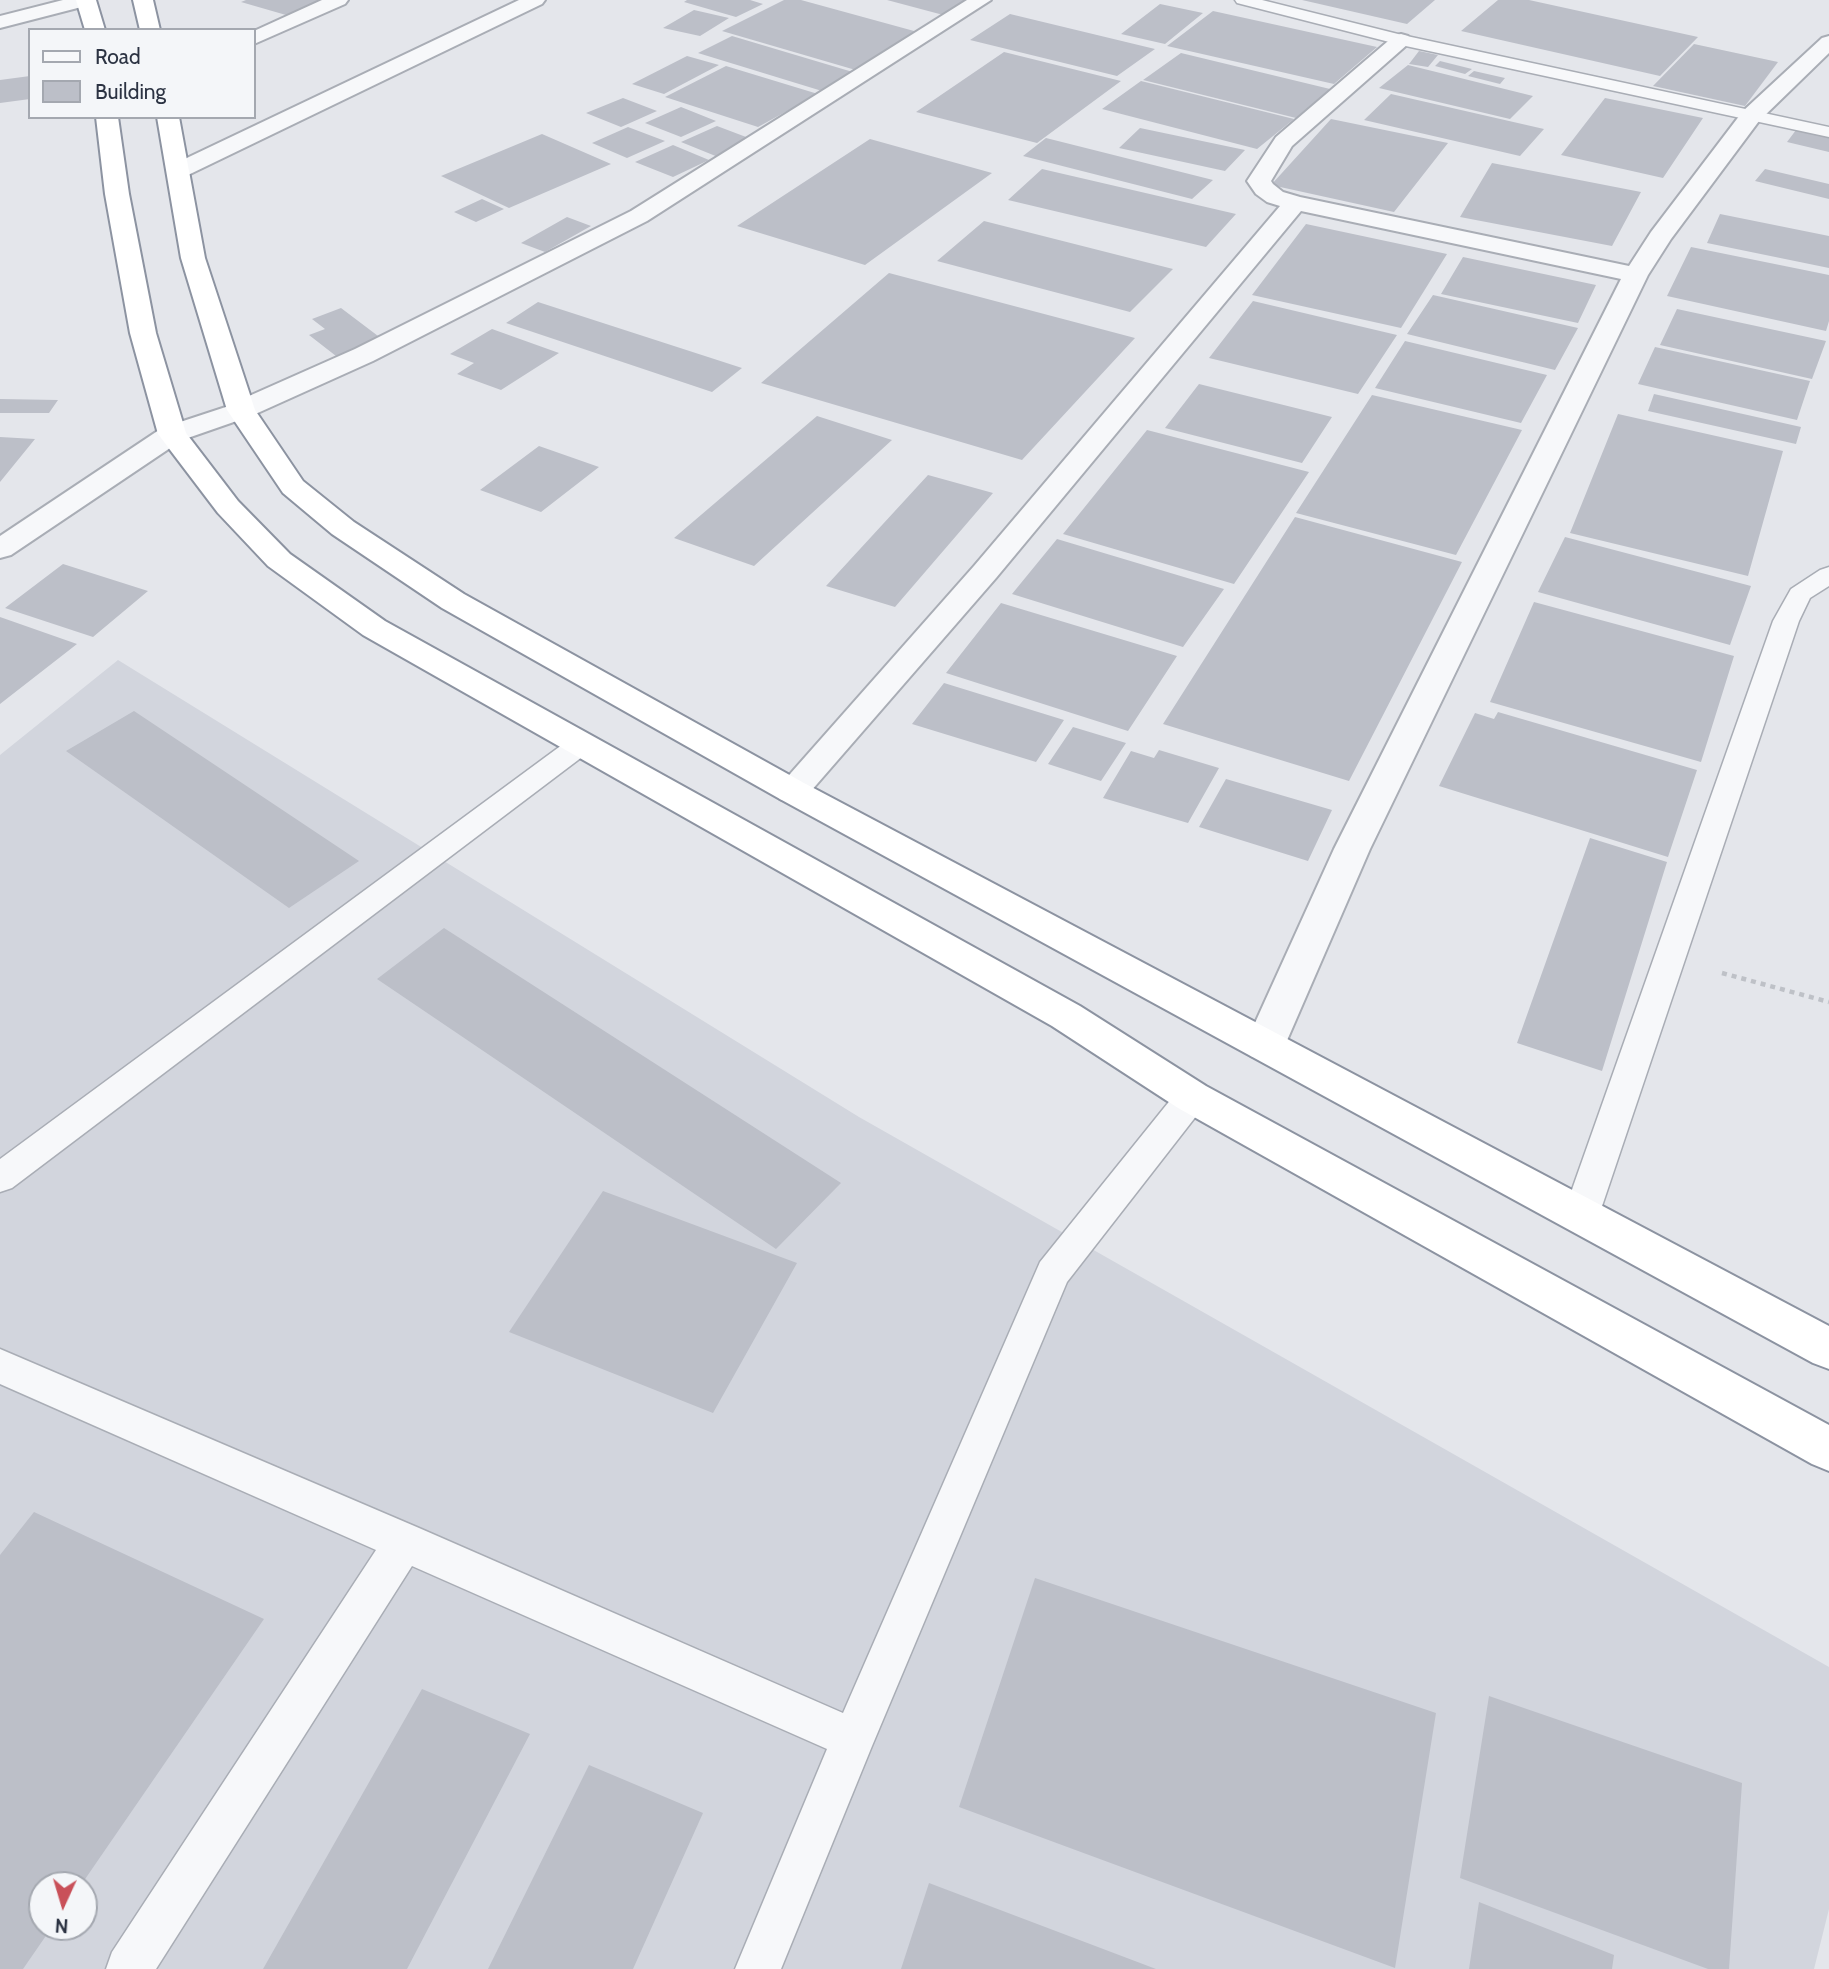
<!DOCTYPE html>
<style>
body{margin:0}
#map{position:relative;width:1829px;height:1969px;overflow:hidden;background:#e4e6eb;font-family:Cabin,sans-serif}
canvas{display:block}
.legend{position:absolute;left:28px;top:28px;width:228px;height:91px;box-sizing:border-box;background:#f4f6f9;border:2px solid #a4a8b0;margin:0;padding:9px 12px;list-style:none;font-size:21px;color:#2c3343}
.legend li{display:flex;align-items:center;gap:14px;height:35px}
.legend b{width:35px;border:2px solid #a4a8b0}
.north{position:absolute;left:28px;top:1871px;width:70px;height:70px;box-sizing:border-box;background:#f4f6f9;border:2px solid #a4a8b0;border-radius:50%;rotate:184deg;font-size:19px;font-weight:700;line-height:28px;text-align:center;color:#2c3343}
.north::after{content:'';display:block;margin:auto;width:24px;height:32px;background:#c95059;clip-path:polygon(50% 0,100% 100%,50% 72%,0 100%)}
</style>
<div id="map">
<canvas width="1829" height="1969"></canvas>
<ul class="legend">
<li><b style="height:9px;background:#f7f8fa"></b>Road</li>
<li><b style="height:19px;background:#bcbfc8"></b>Building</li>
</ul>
<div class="north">N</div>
</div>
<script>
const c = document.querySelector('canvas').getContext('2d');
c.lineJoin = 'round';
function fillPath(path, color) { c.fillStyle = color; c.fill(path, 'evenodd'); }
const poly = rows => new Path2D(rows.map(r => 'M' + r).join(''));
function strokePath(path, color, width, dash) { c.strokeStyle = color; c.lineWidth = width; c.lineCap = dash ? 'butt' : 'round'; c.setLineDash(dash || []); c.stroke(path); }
const built = poly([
 [118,660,859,1117,1829,1667,1829,1909,1814,1969,0,1969,0,755],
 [42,1885,84,1885,84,1927,42,1927]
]);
const building = poly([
 [246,0,321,0,286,15,241,2],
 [687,0,750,0,763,4,736,17,684,2],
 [784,0,801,0,925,34,859,71,722,31],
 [887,0,963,0,970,2,947,16],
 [1302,0,1435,0,1407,24],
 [1498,0,1529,0,1698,37,1660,76,1461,31],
 [1160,4,1203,13,1165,44,1121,34],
 [694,10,729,18,700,36,663,28],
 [1213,11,1377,47,1334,84,1167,46],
 [1010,14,1155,49,1117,76,970,40],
 [732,36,856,73,822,91,698,53],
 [1694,44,1778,62,1745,106,1653,86],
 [1419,51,1438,55,1428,67,1409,64],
 [1004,52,1121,81,1037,143,916,112],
 [1181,53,1330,89,1296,118,1143,80],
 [687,56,719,65,664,94,632,84],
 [1440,61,1472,69,1465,74,1435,66],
 [1408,65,1533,96,1510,119,1379,88],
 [726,66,818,94,758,127,665,97],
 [1474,71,1505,78,1500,84,1468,76],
 [30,76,30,99,0,103,0,80],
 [1141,81,1294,119,1257,149,1102,109],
 [1391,94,1544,129,1520,156,1364,120],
 [623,98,657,111,621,127,586,113],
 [1605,98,1703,118,1663,178,1561,155],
 [681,107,716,121,681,137,645,123],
 [1331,119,1448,143,1394,212,1271,185],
 [717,126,754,140,718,157,681,142],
 [628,127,665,141,627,158,592,143],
 [1140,128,1245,150,1225,171,1119,148],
 [1796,130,1829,137,1829,152,1787,142],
 [542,134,611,164,509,208,441,176],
 [1046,138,1213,180,1192,199,1023,156],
 [870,139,992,173,865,265,737,226],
 [673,145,709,160,673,177,635,162],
 [1492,163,1641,192,1612,246,1460,217],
 [1042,169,1236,214,1206,247,1008,200],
 [1765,169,1829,184,1829,199,1755,181],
 [482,199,504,209,476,222,454,212],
 [1720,214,1829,236,1829,268,1707,243],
 [567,217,591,226,545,252,521,243],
 [984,221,1173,269,1130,312,937,261],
 [1306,224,1447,254,1401,328,1252,295],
 [1691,247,1829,275,1829,321,1826,331,1667,296],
 [1463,257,1596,285,1578,323,1441,294],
 [889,273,1135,338,1022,460,761,383],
 [1433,295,1578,328,1555,370,1407,334],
 [1253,301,1397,335,1358,394,1209,358],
 [538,302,742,368,712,392,506,323],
 [341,308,382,339,336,356,309,335,325,329,312,319],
 [1677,309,1826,341,1812,379,1660,345],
 [492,329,559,353,501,390,457,374,474,363,450,354],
 [1405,341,1547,375,1521,423,1375,388],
 [1655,347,1810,381,1797,420,1638,384],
 [1199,384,1332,417,1302,463,1165,428],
 [1654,394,1801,427,1796,444,1648,411],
 [1372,395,1522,430,1456,555,1296,513],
 [0,399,58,400,49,413,0,413],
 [1618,414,1783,451,1748,576,1570,533],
 [817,416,892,440,754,566,674,538],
 [1147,430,1309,472,1234,584,1063,534],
 [0,437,35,439,0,482],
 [539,446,599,467,541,512,480,490],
 [928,475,993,493,895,607,826,586],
 [1295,517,1462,562,1349,781,1163,724],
 [1565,537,1751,586,1730,645,1538,592],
 [1057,539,1224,589,1183,647,1012,594],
 [63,564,148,591,93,637,5,608],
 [1534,602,1734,656,1701,762,1490,702],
 [1001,603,1177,656,1128,731,946,673],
 [0,617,77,644,0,704],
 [944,683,1064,720,1036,762,912,724],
 [134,711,359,861,289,908,66,751],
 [1498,712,1697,770,1668,857,1439,786,1475,713,1494,719],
 [1073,727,1126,743,1101,781,1048,764],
 [1159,750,1219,768,1188,823,1103,798,1131,751,1154,758],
 [1226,779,1332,810,1308,861,1199,827],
 [1590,838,1667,862,1602,1071,1517,1043],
 [444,928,841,1183,776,1249,377,979],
 [603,1191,797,1263,713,1413,509,1332],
 [34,1512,264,1619,81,1885,42,1885,42,1927,52,1927,23,1969,0,1969,0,1555],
 [1035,1578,1436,1713,1395,1968,959,1807],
 [422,1689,530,1734,407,1969,263,1969],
 [1489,1696,1742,1783,1729,1969,1708,1969,1460,1878],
 [589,1765,703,1813,633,1969,488,1969],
 [929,1883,1156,1969,901,1969],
 [1479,1902,1614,1955,1612,1969,1469,1969]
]);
const path = poly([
 [1722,973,1829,1002]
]);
const service = poly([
 [1235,0,1262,0,1402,35,1829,127,1829,137,1401,45,1237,3,1235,0],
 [1829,567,1829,586,1810,598,1799,621,1599,1215,1593,1225,1581,1230,1569,1225,1563,1215,1773,621,1791,589,1820,570,1829,567],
 [580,736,590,739,594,745,590,751,12,1188,0,1192,0,1159,570,739,580,736],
 [1192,1084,1204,1088,1209,1097,1204,1106,1067,1282,872,1746,781,1969,735,1969,827,1749,412,1566,156,1969,106,1969,112,1952,376,1550,0,1384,0,1349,419,1528,843,1713,1040,1262,1180,1088,1192,1084]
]);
const minor = poly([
 [63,0,96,0,93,4,0,28,0,16,63,0],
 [322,0,348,0,345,4,254,44,254,31,322,0],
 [519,0,545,0,542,4,186,176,178,178,170,176,167,171,170,166,519,0],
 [967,0,991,0,647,221,373,361,251,416,241,418,231,416,227,410,231,404,355,349,631,211,967,0],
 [1401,34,1408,36,1411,40,1408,44,1292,146,1271,181,1273,184,1283,192,1300,197,1629,266,1651,232,1743,111,1822,38,1829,36,1829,53,1759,121,1671,239,1648,275,1370,849,1285,1045,1279,1056,1265,1060,1251,1056,1245,1045,1334,849,1621,279,1301,211,996,578,804,799,792,803,780,799,775,791,974,566,1280,206,1267,202,1256,194,1247,181,1276,137,1394,36,1401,34]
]);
const tertiary = poly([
 [241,402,251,404,255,410,251,416,182,440,11,555,0,558,0,536,162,428,241,402]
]);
const trunk = poly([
 [76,0,96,0,105,30,85,30,76,0],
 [133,0,153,0,160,30,140,30,133,0],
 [96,117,118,117,129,194,156,333,186,433,238,501,290,554,385,621,1080,1006,1206,1086,1829,1425,1829,1471,1812,1464,1178,1108,1052,1026,363,635,268,566,218,513,158,434,130,333,105,194,96,117],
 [157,117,179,117,205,258,255,410,303,481,354,522,464,594,804,783,1829,1326,1829,1369,1813,1363,780,799,442,608,332,534,283,493,227,410,181,258,157,117]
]);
fillPath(built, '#d2d5dd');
fillPath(building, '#bcbfc8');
strokePath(service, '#a9adb5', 3);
strokePath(minor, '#a9adb5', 4);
strokePath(tertiary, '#a9adb5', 4);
strokePath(trunk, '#8c93a1', 4);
strokePath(path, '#bec1c7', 4.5, [5, 5]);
fillPath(service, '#f7f8fa');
fillPath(minor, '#f7f8fa');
fillPath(tertiary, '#f7f8fa');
fillPath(trunk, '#fff');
</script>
